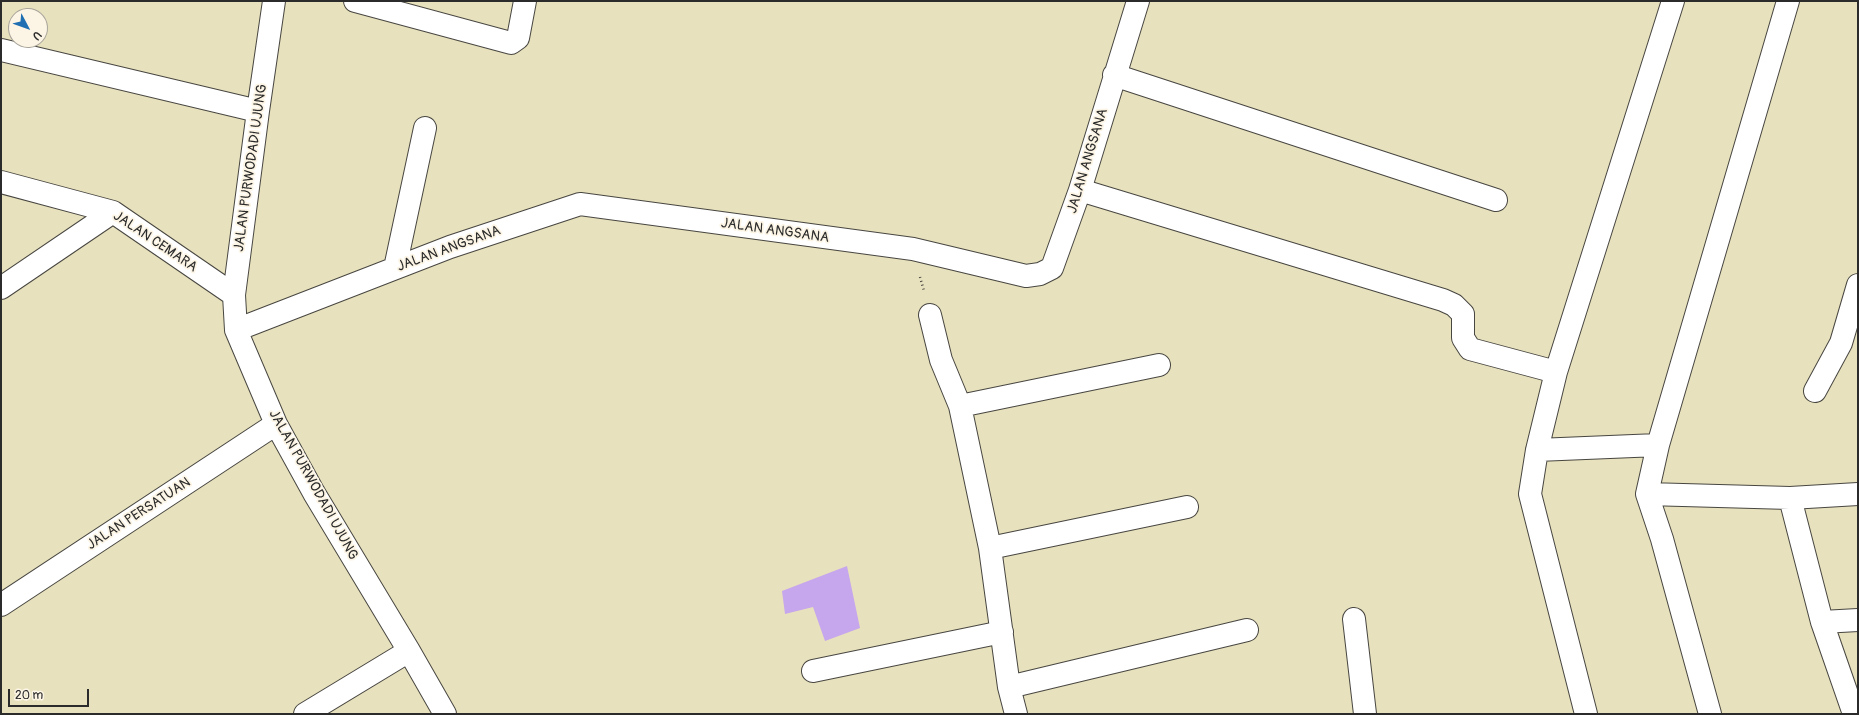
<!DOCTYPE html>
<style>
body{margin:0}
#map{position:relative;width:1859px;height:715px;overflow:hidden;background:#e8e1bd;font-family:Pangolin,sans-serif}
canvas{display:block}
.frame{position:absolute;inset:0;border:2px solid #2b2b2b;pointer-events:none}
.north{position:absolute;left:8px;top:8px;width:40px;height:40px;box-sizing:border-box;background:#fcf5e5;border:1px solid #a8a49b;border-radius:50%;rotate:131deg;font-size:11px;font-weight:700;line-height:16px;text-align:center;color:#2b2b2b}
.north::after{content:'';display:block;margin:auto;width:14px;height:18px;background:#1f6fb2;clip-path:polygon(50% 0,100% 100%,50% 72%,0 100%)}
.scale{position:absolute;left:8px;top:689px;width:81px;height:18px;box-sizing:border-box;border:2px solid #2b2b2b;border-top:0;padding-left:5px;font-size:12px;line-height:14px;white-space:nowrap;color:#2b2b2b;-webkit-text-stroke:3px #fcf5e5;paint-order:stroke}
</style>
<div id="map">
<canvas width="1859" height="715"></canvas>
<div class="frame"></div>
<div class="north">U</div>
<div class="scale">20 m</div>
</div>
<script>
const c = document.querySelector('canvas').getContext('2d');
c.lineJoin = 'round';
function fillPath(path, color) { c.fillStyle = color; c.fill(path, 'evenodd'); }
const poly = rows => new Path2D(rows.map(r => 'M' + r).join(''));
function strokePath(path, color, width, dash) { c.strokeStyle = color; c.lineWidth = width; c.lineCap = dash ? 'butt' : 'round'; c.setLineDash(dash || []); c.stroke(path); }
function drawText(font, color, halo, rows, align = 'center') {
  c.font = font + ' Pangolin,sans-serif'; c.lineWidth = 3.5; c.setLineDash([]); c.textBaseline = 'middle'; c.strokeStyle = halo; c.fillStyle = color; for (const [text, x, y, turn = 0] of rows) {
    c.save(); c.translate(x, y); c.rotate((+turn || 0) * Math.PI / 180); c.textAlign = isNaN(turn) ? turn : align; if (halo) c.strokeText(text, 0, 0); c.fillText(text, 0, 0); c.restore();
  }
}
const building = poly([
 [847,566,860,628,825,641,813,607,785,614,782,591]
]);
const path = poly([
 [920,277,924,291]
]);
const minor = poly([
 [274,1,258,111,234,295,236,330,276,424,314,493,409,651,445,714],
 [355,1,511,43,518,38,525,1],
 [1,50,258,111],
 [1114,75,1496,200],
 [1,182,113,212,234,295],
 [1080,190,1443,300,1454,305,1463,314,1463,338,1470,349,1556,372],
 [395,268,425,128],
 [1,288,113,212],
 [930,315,941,360,960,406],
 [236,330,450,247,580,204,913,249,1026,276,1040,274,1052,268,1080,190,1138,1],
 [1815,391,1841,343,1858,285],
 [1537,450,1658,445],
 [1647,494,1790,498,1858,494],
 [1790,498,1822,622,1854,714],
 [990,548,1187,507],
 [1,605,276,424],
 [1354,619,1365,714],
 [1822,622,1858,620],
 [813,671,1002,632],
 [1009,687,1247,630],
 [305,714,409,651],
 [1016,714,1009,687,990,548,960,406,1159,365],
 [1586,714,1530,494,1537,450,1556,372,1673,1],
 [1710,714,1662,539,1647,494,1658,445,1788,1]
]);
const streetNames = [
 ["JALAN ANGSANA",1088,161,-73],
 ["JALAN PURWODADI UJUNG",251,168,-82],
 ["JALAN ANGSANA",775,231,8],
 ["JALAN CEMARA",155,242,34],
 ["JALAN ANGSANA",449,249,-20],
 ["JALAN PURWODADI UJUNG",313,485,61],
 ["JALAN PERSATUAN",139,514,-33]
];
fillPath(building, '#c6a6ec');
strokePath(minor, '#474641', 24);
strokePath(path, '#474641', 2.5, [1, 3]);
strokePath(minor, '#fff', 22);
drawText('14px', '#2b2b2b', '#fcf5e5', streetNames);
</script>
